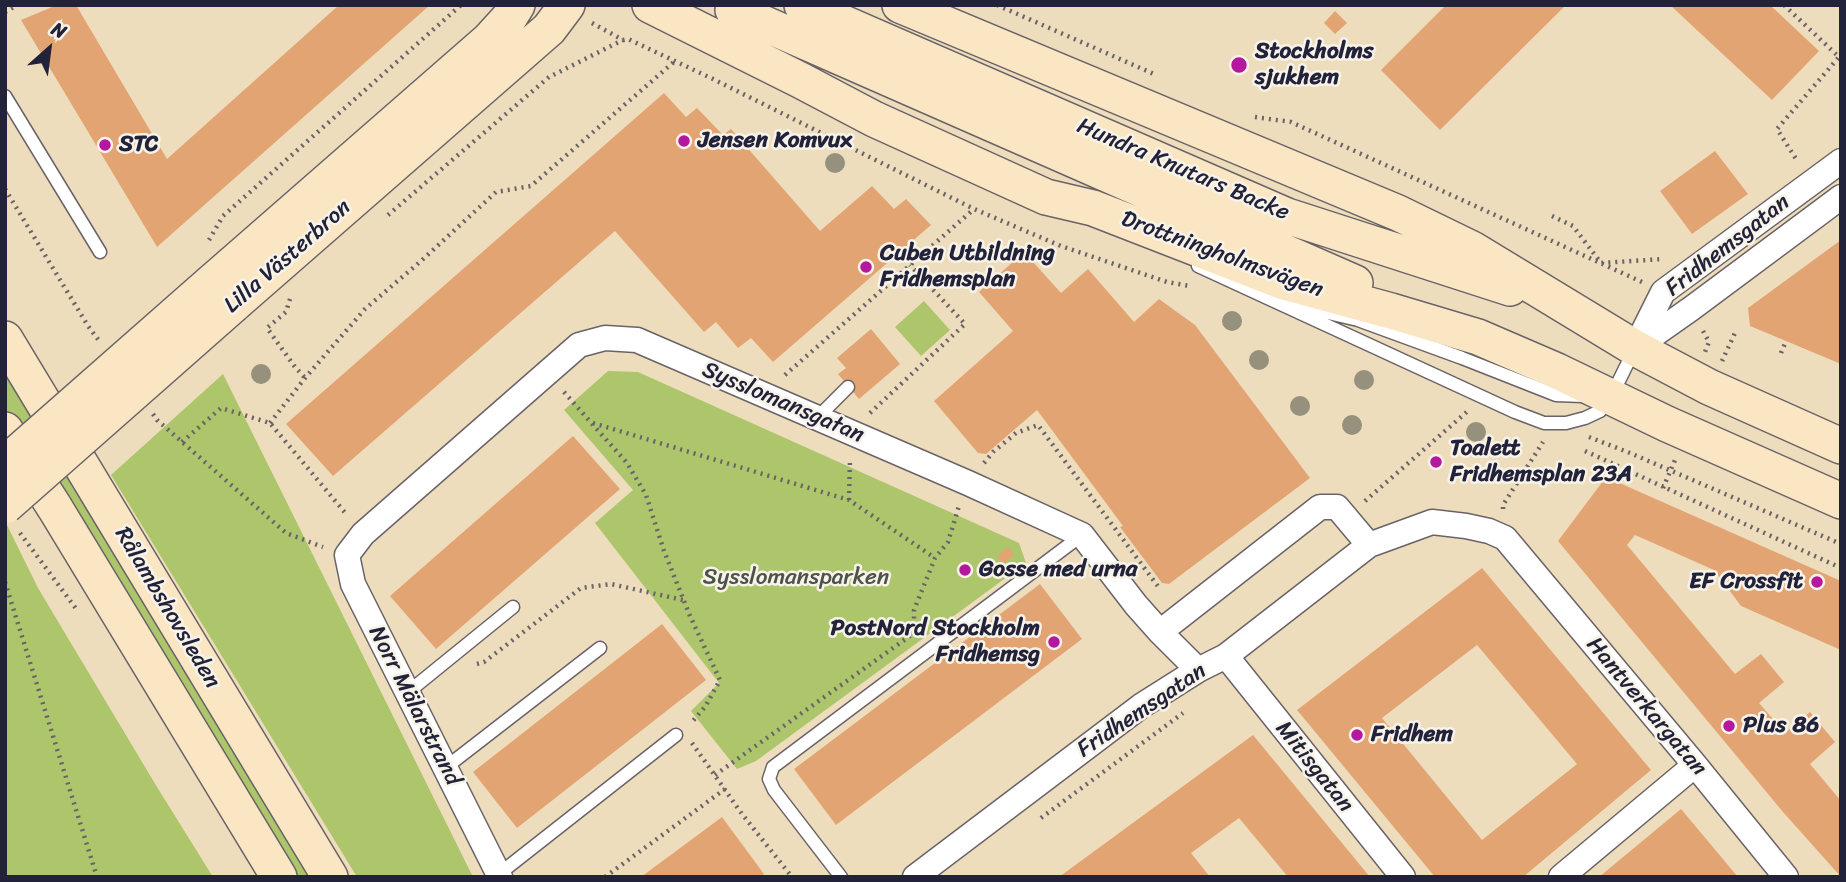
<!DOCTYPE html>
<meta charset="utf-8">
<style>
body{margin:0}
#map{position:relative;width:1846px;height:882px;overflow:hidden;background:#eeddbc;font-family:Sriracha,sans-serif}
canvas{display:block}
.frame{position:absolute;inset:0;border:7px solid #22223b;pointer-events:none}
.north{position:absolute;left:14px;top:14px;width:70px;height:70px;-webkit-text-stroke:5px #f7f3e8;paint-order:stroke;rotate:28deg;font-size:19px;font-weight:700;line-height:28px;text-align:center;color:#22223b}
.north::after{content:'';display:block;margin:auto;width:24px;height:32px;background:#22223b;clip-path:polygon(50% 0,100% 100%,50% 72%,0 100%)}
</style>
<div id="map">
<canvas width="1846" height="882"></canvas>
<div class="frame"></div>
<div class="north">N</div>
</div>
<script>
const c = document.querySelector('canvas').getContext('2d');
c.lineJoin = 'round';
function fillPath(path, color) { c.fillStyle = color; c.fill(path, 'evenodd'); }
const poly = rows => new Path2D(rows.map(r => 'M' + r).join(''));
function strokePath(path, color, width, dash) { c.strokeStyle = color; c.lineWidth = width; c.lineCap = dash ? 'butt' : 'round'; c.setLineDash(dash || []); c.stroke(path); }
function drawText(font, color, halo, rows, align = 'center') {
  c.font = font + ' Sriracha,sans-serif'; c.lineWidth = 5; c.setLineDash([]); c.textBaseline = 'middle'; c.strokeStyle = halo; c.fillStyle = color; for (const [text, x, y, turn = 0] of rows) {
    c.save(); c.translate(x, y); c.rotate((+turn || 0) * Math.PI / 180); c.textAlign = isNaN(turn) ? turn : align; if (halo) c.strokeText(text, 0, 0); c.fillText(text, 0, 0); c.restore();
  }
}
const green = poly([
 [924,301,950,330,921,356,895,327],
 [5,370,310,877,287,877,59,500,5,411],
 [608,371,638,372,1019,543,1026,563,756,761,737,769,691,711,719,683,595,523,633,490,564,410],
 [223,374,473,877,357,877,111,475],
 [5,521,38,588,157,787,213,877,5,877]
]);
const building = poly([
 [57,5,76,5,167,159,339,5,430,5,157,247,21,20],
 [1446,5,1566,5,1440,130,1381,70],
 [1670,5,1770,5,1819,51,1772,100],
 [1335,11,1347,23,1335,34,1324,23],
 [664,93,686,117,697,108,723,135,731,129,820,231,872,186,894,209,906,199,931,225,773,362,751,338,738,348,716,322,704,332,615,231,333,476,286,424],
 [1715,151,1748,194,1692,234,1660,191],
 [1841,240,1841,364,1750,326,1748,308],
 [1024,252,1061,293,1088,269,1134,322,1159,299,1195,325,1310,478,1169,584,1162,583,1120,527,1123,526,1037,410,986,454,978,453,934,401,1013,331,979,292],
 [871,329,900,364,859,399,838,374,846,368,837,358],
 [573,436,620,489,436,649,390,596],
 [1606,477,1841,581,1841,650,1741,606,1714,570,1635,535,1627,545,1735,674,1761,654,1784,682,1759,703,1785,733,1810,712,1835,742,1810,764,1841,801,1841,877,1783,812,1558,541],
 [1008,547,1014,555,1003,564,997,556],
 [1482,568,1651,770,1523,877,1435,877,1297,710],
 [1477,645,1577,764,1482,840,1382,718],
 [1040,584,1082,639,836,825,794,769],
 [662,624,706,680,517,828,473,772],
 [1253,735,1370,877,1288,877,1239,818,1191,853,1210,877,1059,877],
 [1681,809,1738,877,1599,877],
 [722,817,764,874,760,877,641,877]
]);
const path = poly([
 [997,5,1154,74],
 [1784,5,1839,57,1777,129,1798,162],
 [5,12,17,5],
 [592,23,623,40,628,39,713,79,974,209,1061,246,1167,282,1190,286],
 [1255,117,1291,122,1642,282],
 [5,189,88,326,100,342],
 [388,215,549,77,623,40],
 [1552,216,1573,226,1601,263,1663,259],
 [209,240,223,216,461,5],
 [290,299,286,312,267,328,295,367,305,378],
 [1703,331,1709,342,1705,352],
 [1781,353,1786,341],
 [1722,361,1735,333],
 [785,375,974,209],
 [564,392,627,463,646,495,664,551,690,616,720,680,705,707,691,723],
 [870,413,965,324,910,265],
 [153,414,157,420,286,533,323,547],
 [270,423,305,378,365,309,421,261,496,192,531,186,675,61],
 [593,423,849,500,935,558],
 [1589,437,1630,453,1841,544],
 [182,442,221,408,270,423,347,515],
 [1585,451,1841,568],
 [984,463,993,452,1016,433,1038,425,1160,589],
 [1663,488,1675,460],
 [849,500,850,459],
 [1365,501,1469,410],
 [1503,509,1503,505,1543,442],
 [20,533,77,610],
 [5,582,97,877],
 [477,664,484,662,581,588,611,584,683,600],
 [692,743,742,814,792,877],
 [715,775,914,633,914,610,935,558,948,542,959,506],
 [1041,818,1183,713],
 [605,877,725,789]
]);
const lane = poly([
 [5,96,100,252],
 [1198,266,1515,412,1544,423,1566,423,1585,418,1600,411,1611,397,1635,348],
 [1294,305,1358,320,1462,358,1556,395,1583,396],
 [817,418,848,387],
 [407,693,513,607],
 [445,768,600,648],
 [499,874,676,735],
 [841,877,774,790,769,779,773,767,1082,535]
]);
const street = poly([
 [1638,346,1692,308,1841,197],
 [1635,348,1663,292,1841,161],
 [1160,632,1320,507,1337,507,1369,545],
 [1226,656,1403,877],
 [500,877,353,584,347,555,363,534,579,345,605,338,637,340,968,483,1082,535,1136,605,1160,632,1198,670],
 [915,877,1141,706,1198,670,1226,656,1369,545,1432,522,1466,526,1489,531,1505,538,1695,765,1786,877],
 [1561,877,1695,765]
]);
const secondary = poly([
 [650,5,800,80,874,119,1046,197,1093,208,1281,281,1391,311,1478,337,1557,371,1667,424,1841,501],
 [802,5,1287,216,1510,288],
 [900,5,1398,213,1472,249,1635,348,1709,387,1841,446],
 [733,10,1355,283],
 [213,281,489,40,509,18,517,5],
 [233,305,549,29,567,5],
 [5,339,330,877],
 [5,430,55,508,279,877]
]);
const secondaryBridge = poly([
 [5,464,213,281],
 [5,506,233,305]
]);
const trees = [
 [835,163],
 [1232,321],
 [1259,360],
 [261,374],
 [1364,380],
 [1300,406],
 [1352,425],
 [1476,432]
];
const markers = [
 [1239,65,9,"#b5179e"],
 [684,141,7,"#b5179e"],
 [105,145,7,"#b5179e"],
 [866,267,7,"#b5179e"],
 [1436,462,7,"#b5179e"],
 [965,570,7,"#b5179e"],
 [1817,582,7,"#b5179e"],
 [1054,642,7,"#b5179e"],
 [1729,726,7,"#b5179e"],
 [1357,735,7,"#b5179e"]
];
const poiNames = [
 ["Stockholms",1255,52],
 ["sjukhem",1255,78],
 ["Jensen Komvux",698,141],
 ["STC",119,145],
 ["Cuben Utbildning",880,254],
 ["Fridhemsplan",880,280],
 ["Toalett",1450,449],
 ["Fridhemsplan 23A",1450,475],
 ["Gosse med urna",979,570],
 ["EF Crossfit",1803,582,"right"],
 ["PostNord Stockholm",1040,629,"right"],
 ["Fridhemsg",1040,655,"right"],
 ["Plus 86",1743,726],
 ["Fridhem",1371,735]
];
const streetNames = [
 ["Hundra Knutars Backe",1183,170,23],
 ["Fridhemsgatan",1728,246,-38],
 ["Drottningholmsvägen",1222,255,20],
 ["Lilla Västerbron",288,257,-41],
 ["Sysslomansgatan",783,403,23],
 ["Rålambshovsleden",167,608,59],
 ["Norr Mälarstrand",414,706,63],
 ["Hantverkargatan",1646,707,50],
 ["Fridhemsgatan",1142,711,-34],
 ["Mitisgatan",1314,767,51]
];
const parkNames = [
 ["Sysslomansparken",796,578]
];
fillPath(green, '#adc66b');
fillPath(building, '#e3a474');
strokePath(lane, '#696368', 15);
strokePath(street, '#696368', 27);
strokePath(secondary, '#696368', 38);
strokePath(path, '#696368', 4.5, [2, 5]);
strokePath(lane, '#fff', 12);
strokePath(street, '#fff', 24);
strokePath(secondary, '#fbe6c4', 35);
strokePath(secondaryBridge, '#696368', 38, []);
strokePath(secondaryBridge, '#fbe6c4', 35);
c.fillStyle = '#95917d';
for (const [x, y] of trees) { c.beginPath(); c.arc(x, y, 10, 0, 2 * Math.PI); c.fill(); }
for (const [x, y, r, color] of markers) { const dot = new Path2D(); dot.arc(x, y, r, 0, 2 * Math.PI); c.fillStyle = color; c.fill(dot); strokePath(dot, '#f7f3e8', 2.5); }
drawText('bold 23px', '#22223b', '#f7f3e8', poiNames, 'left');
drawText('23px', '#22223b', '#f7f3e8', streetNames);
drawText('23px', '#4c5349', '#f7f3e8', parkNames);
</script>
